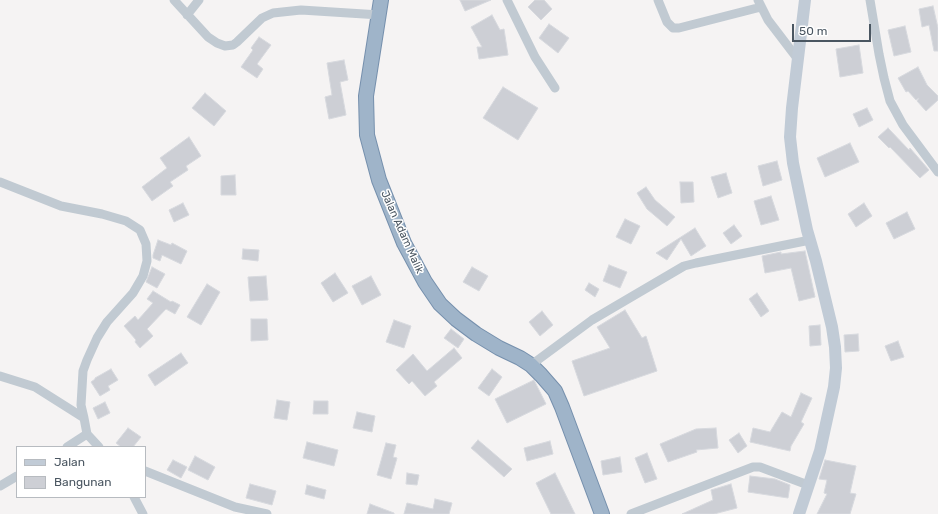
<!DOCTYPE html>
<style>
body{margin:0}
#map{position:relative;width:938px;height:514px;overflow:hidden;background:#f5f3f3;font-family:Rubik,sans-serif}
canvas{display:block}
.legend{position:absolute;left:16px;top:446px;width:130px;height:52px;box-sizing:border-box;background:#fff;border:1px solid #b7bbc0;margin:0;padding:5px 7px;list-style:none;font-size:12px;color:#4a5661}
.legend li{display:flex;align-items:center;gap:8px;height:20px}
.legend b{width:20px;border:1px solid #b7bbc0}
.scale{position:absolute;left:792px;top:24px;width:79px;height:18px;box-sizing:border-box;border:2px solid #4a5661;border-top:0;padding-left:5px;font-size:12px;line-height:14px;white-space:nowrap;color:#4a5661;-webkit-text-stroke:3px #fff;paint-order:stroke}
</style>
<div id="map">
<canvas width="938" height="514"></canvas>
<ul class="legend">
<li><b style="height:5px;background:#c1cbd6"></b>Jalan</li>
<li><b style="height:11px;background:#cdcfd5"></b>Bangunan</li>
</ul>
<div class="scale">50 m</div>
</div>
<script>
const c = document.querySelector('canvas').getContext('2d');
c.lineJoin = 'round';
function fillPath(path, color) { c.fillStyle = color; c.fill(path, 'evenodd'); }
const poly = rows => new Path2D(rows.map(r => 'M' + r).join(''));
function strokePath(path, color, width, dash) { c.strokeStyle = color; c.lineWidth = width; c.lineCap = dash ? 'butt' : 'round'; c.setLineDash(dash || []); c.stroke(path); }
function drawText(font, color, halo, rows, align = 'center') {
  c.font = font + ' Rubik,sans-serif'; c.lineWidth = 3; c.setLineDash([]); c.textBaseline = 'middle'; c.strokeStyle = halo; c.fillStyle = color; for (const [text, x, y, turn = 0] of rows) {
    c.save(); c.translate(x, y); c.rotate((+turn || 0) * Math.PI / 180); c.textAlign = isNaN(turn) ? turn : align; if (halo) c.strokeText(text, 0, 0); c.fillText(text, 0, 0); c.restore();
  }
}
const building = poly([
 [460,0,491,0,465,11,460,0],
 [535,0,544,0,552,9,541,20,528,7,535,0],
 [933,6,938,28,938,51,934,51,929,25,922,27,919,9,933,6],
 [492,15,500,30,504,29,508,55,479,59,477,47,482,47,471,27,492,15],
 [549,24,569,38,558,53,539,38,549,24],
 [905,26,911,52,894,56,888,30,905,26],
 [259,37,271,45,257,64,263,69,257,78,241,67,253,50,251,48,259,37],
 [859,45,863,73,840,77,836,49,859,45],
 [344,60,348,80,340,82,346,115,329,119,325,97,332,95,327,63,344,60],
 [918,67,927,85,938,96,938,100,926,111,917,101,919,98,916,100,908,91,906,92,898,78,918,67],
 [503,87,538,108,518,140,483,118,503,87],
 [205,93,226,111,214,126,192,108,205,93],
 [867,108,873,120,859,127,853,114,867,108],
 [888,128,909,150,910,148,929,170,920,178,890,147,889,148,878,137,888,128],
 [189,137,201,156,186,166,188,170,170,182,173,186,152,201,142,187,167,168,160,158,189,137],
 [850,143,859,162,825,177,817,158,850,143],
 [777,161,782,180,763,186,758,166,777,161],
 [726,173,732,193,718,198,711,177,726,173],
 [235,175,236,195,221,195,221,176,235,175],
 [680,182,693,182,694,202,681,203,680,182],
 [646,187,655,200,675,217,667,226,647,209,637,193,646,187],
 [771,196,779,220,761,225,754,201,771,196],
 [183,203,189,215,174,222,169,210,183,203],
 [864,203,872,216,856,227,848,214,864,203],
 [907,212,915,229,894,239,886,223,907,212],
 [625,219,640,226,631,244,616,237,625,219],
 [734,225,742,236,731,244,723,233,734,225],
 [695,228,706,246,691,256,681,239,667,260,656,253,695,228],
 [158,240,171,245,172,243,187,251,181,264,162,255,160,261,153,258,153,255,158,240],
 [243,249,259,250,258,261,242,259,243,249],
 [805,251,815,297,799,301,791,268,765,273,762,256,781,252,781,254,805,251],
 [609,265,627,272,620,288,603,281,609,265],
 [152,267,165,274,157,288,146,282,152,267],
 [472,267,488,276,479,291,463,282,472,267],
 [335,273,348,293,333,302,321,283,335,273],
 [266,276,268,300,250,301,248,277,266,276],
 [371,276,381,295,362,305,352,286,371,276],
 [589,283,599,289,595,297,585,290,589,283],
 [207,284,220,292,201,325,187,317,207,284],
 [153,291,171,302,172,301,180,305,175,314,166,309,147,329,153,336,140,348,135,342,136,340,124,326,135,316,138,320,153,303,147,299,153,291],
 [757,293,769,311,761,317,749,299,757,293],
 [625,310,642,338,646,336,657,371,584,396,572,361,610,348,597,327,625,310],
 [542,311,553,325,540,336,529,322,542,311],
 [251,319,267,319,268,340,251,341,251,319],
 [394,320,411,326,404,348,386,342,394,320],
 [820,325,821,345,810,346,809,326,820,325],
 [451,329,464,339,458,348,444,338,451,329],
 [858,334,859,351,845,352,844,335,858,334],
 [898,341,904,357,891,361,885,346,898,341],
 [454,348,462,358,434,382,437,386,425,396,412,381,409,384,396,370,413,354,427,371,454,348],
 [181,353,188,363,155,386,148,375,181,353],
 [111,369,118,380,108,386,110,390,100,396,91,382,95,379,95,378,111,369],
 [492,369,502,377,489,396,478,388,492,369],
 [534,380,546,404,507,423,495,399,534,380],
 [801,393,812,398,801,422,804,424,791,446,790,451,750,442,753,428,770,432,782,412,791,417,801,393],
 [277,400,290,402,287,420,274,418,277,400],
 [314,401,328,401,328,414,313,414,314,401],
 [105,402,110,413,98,419,93,408,105,402],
 [357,412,375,416,372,432,353,428,357,412],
 [128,428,141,437,133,447,121,447,116,443,128,428],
 [716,428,718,448,696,450,697,452,668,462,660,444,696,429,716,428],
 [739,433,747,446,738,453,729,440,739,433],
 [478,440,512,469,504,477,471,448,478,440],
 [550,441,553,454,527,461,524,448,550,441],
 [307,442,338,450,334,466,303,458,307,442],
 [386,443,396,445,393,457,397,458,391,479,377,475,386,443],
 [647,453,657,479,645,483,635,458,647,453],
 [195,456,215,467,208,480,188,470,195,456],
 [620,457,622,472,603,475,601,461,620,457],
 [173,460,187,467,181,478,167,470,173,460],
 [825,460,856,466,850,493,856,494,850,514,817,514,827,494,824,493,827,480,819,479,825,460],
 [407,473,419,475,417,485,406,484,407,473],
 [555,473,575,514,551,514,536,483,555,473],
 [750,476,775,479,790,485,788,498,748,492,750,476],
 [250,484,276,491,272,505,246,498,250,484],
 [731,484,737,508,714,514,682,514,713,500,711,490,731,484],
 [307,485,326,490,324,499,305,494,307,485],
 [435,499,452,503,449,514,404,514,407,503,433,509,435,499],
 [370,504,394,513,394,514,367,514,370,504]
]);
const minor = poly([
 [174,0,208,37,217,43,225,46,233,45,237,42,262,18,273,13,301,10,380,15],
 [507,0,535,57,555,88],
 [658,0,667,22,673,28,679,28,761,7],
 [758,0,768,20,797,58],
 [870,0,879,54,884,78,890,101,903,125,938,172],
 [187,15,199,0],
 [0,182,61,206,102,214,126,221,140,230,146,244,147,261,143,276,133,293,107,322,97,338,87,360,83,371,81,405,84,418,87,434,99,447],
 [531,365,592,320,684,266,696,263,810,240],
 [0,376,35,387,84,418],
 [67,447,87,434],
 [145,471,235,507,267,514],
 [0,486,17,476],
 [134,497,143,514],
 [631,514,753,467,760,467,808,485]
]);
const secondary = poly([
 [799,514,820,451,834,387,836,368,835,347,832,327,816,261,807,230,793,163,790,137,792,108,805,0]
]);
const trunk = poly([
 [381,0,366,96,367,135,379,180,404,243,425,282,440,304,456,319,476,334,499,348,520,358,531,365,541,375,555,391,562,407,602,514]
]);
const streetNames = [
 ["Jalan Adam Malik",402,232,66]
];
fillPath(building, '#cdcfd5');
strokePath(building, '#d7d9de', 1);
strokePath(trunk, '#7690ad', 16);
strokePath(minor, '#c1cad2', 9);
strokePath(secondary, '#c1cbd6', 12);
strokePath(trunk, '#9fb4c9', 14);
drawText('11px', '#4a5661', '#fff', streetNames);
</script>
